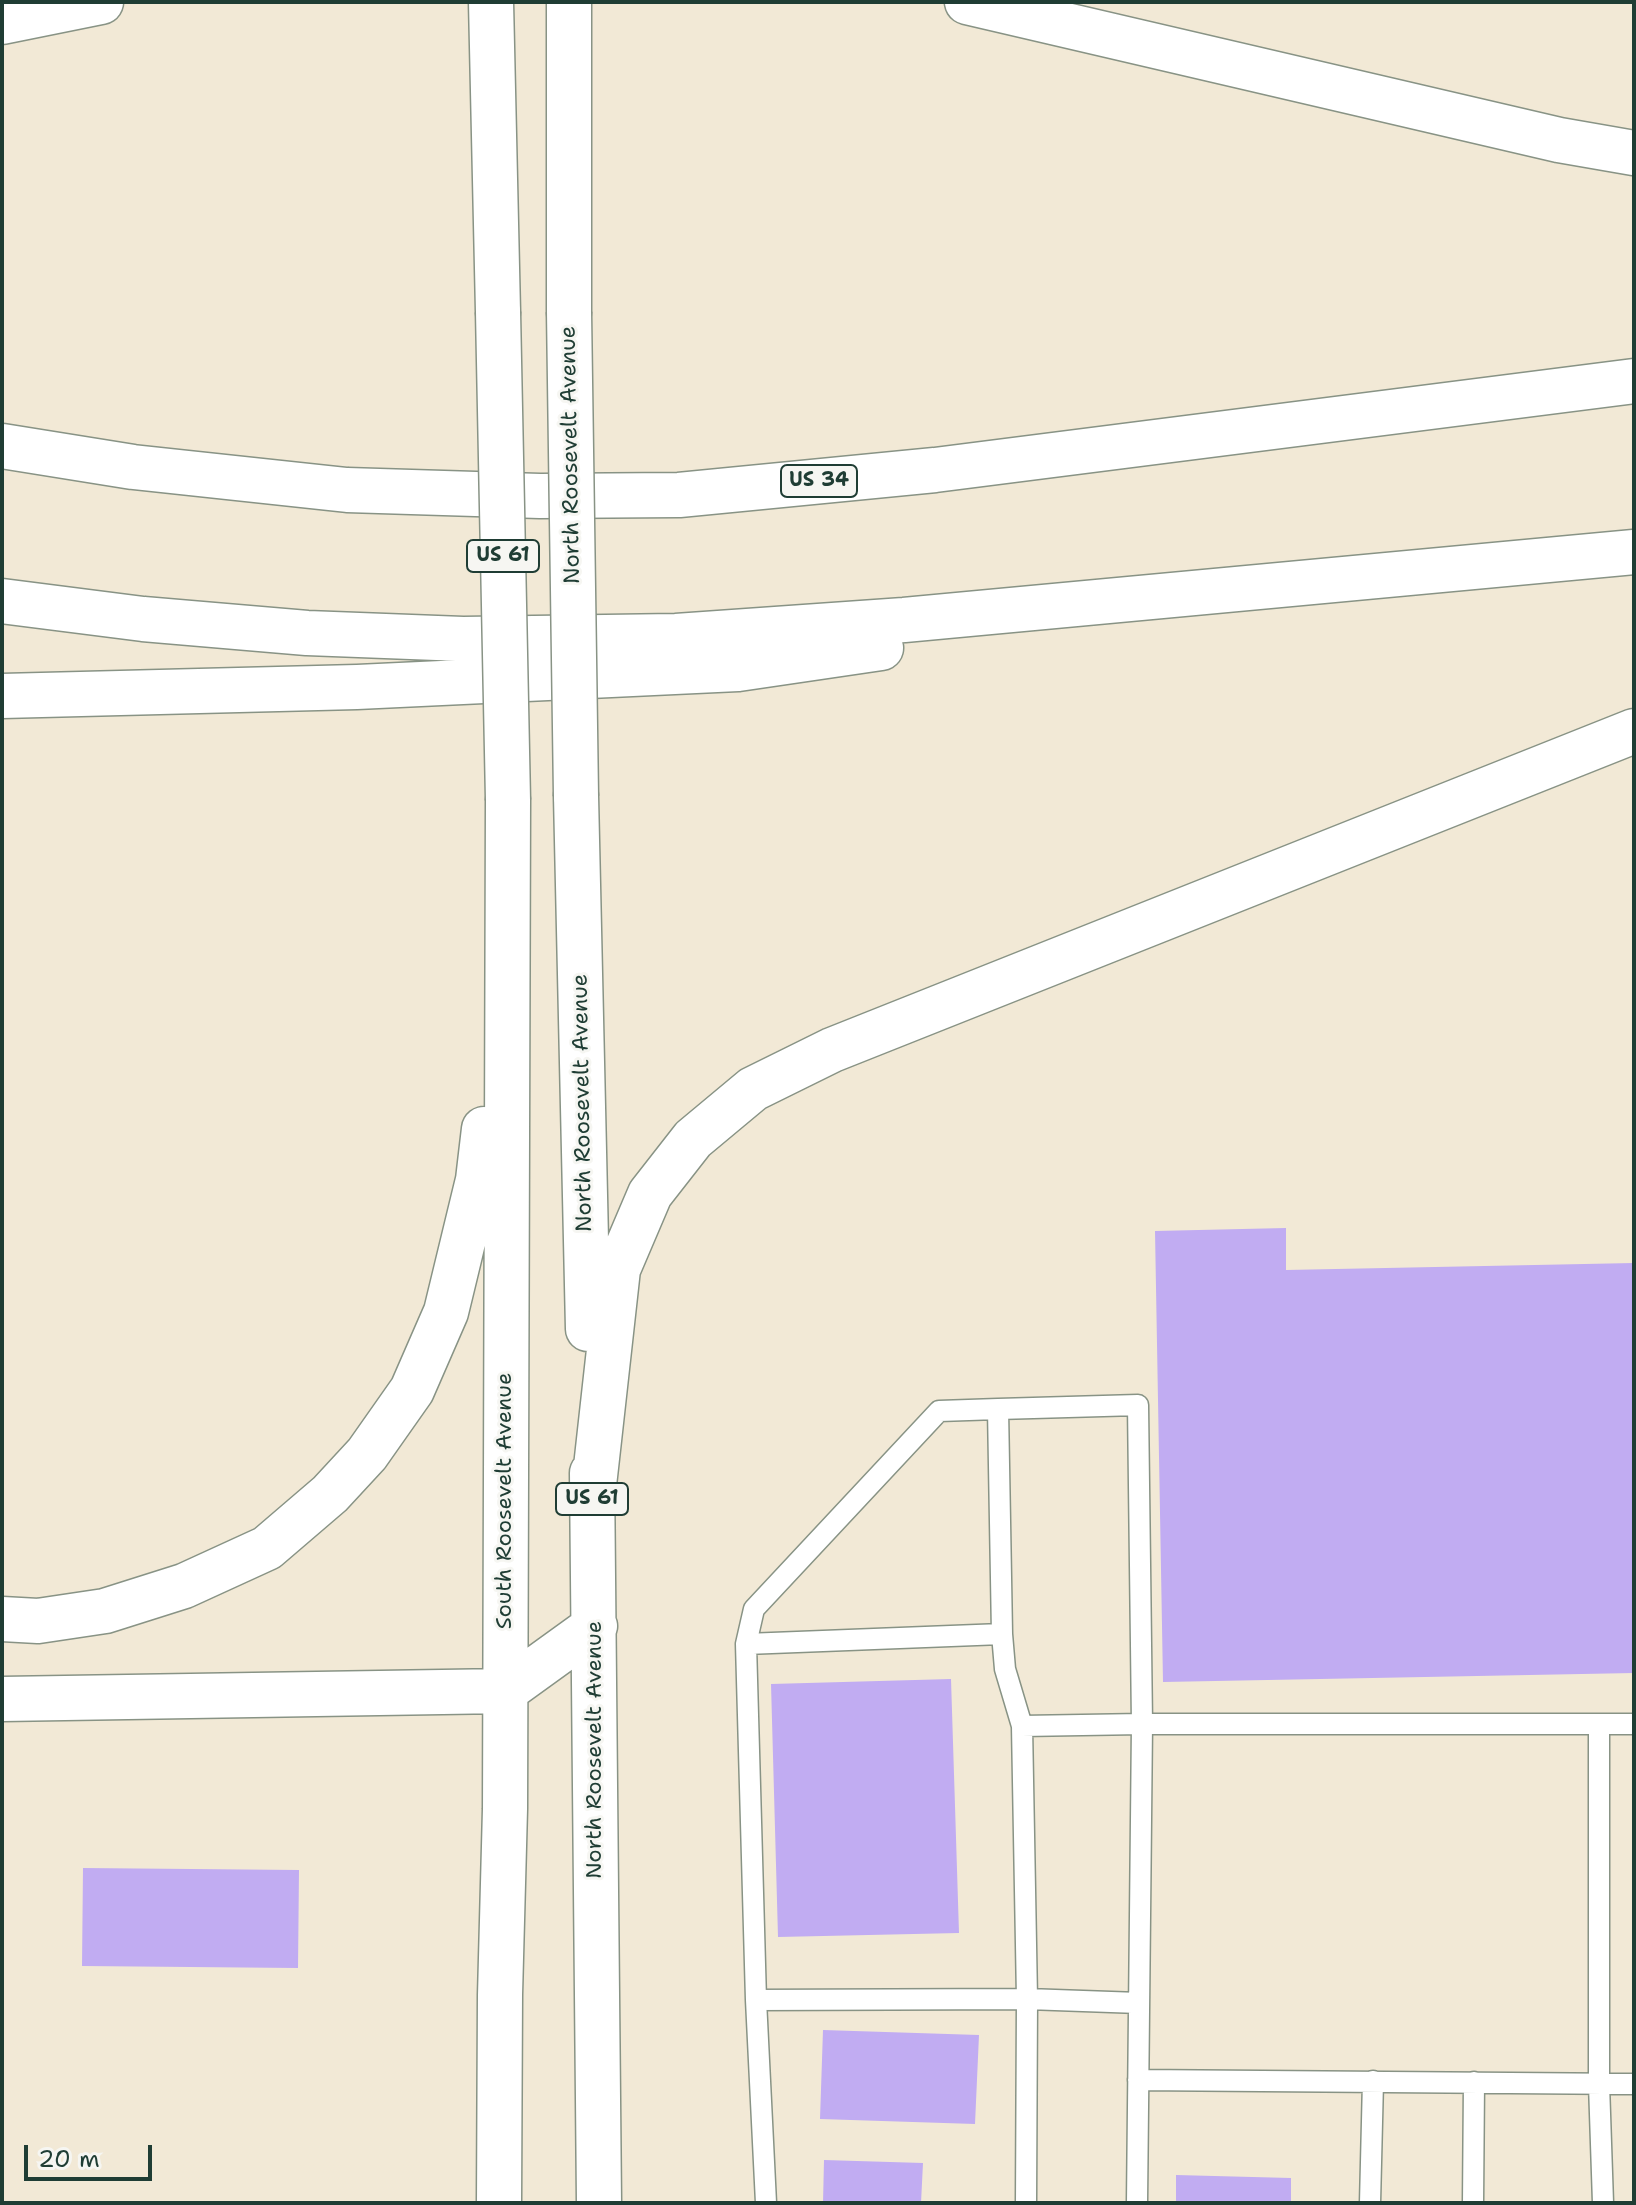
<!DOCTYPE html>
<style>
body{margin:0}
#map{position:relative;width:1636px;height:2205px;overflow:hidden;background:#f2e9d6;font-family:"Shantell Sans",sans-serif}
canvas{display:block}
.frame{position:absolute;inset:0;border:4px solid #1f3d34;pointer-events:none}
.scale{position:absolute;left:24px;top:2145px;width:128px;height:36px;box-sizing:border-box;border:4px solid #1f3d34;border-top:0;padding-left:10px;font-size:24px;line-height:28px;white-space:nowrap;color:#1f3d34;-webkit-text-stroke:6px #f6f6f2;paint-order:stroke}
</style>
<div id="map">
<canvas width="1636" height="2205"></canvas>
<div class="frame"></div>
<div class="scale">20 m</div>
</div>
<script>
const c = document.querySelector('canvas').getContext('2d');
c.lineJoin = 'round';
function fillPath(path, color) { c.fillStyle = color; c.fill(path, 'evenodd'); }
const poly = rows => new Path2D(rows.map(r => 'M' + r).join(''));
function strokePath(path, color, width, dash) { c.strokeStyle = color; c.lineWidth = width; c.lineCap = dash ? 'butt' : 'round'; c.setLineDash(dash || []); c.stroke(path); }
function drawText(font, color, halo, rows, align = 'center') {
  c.font = font + ' "Shantell Sans",sans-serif'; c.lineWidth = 6; c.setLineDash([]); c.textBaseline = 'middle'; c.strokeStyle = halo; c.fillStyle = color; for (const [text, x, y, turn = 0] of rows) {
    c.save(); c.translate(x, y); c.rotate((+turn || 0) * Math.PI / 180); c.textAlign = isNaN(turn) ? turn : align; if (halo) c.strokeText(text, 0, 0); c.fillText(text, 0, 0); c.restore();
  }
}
const building = poly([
 [1286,1228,1286,1270,1634,1263,1634,1673,1163,1682,1155,1231],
 [951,1679,959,1933,778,1937,771,1684],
 [83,1868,299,1870,298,1968,82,1966],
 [823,2030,979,2035,975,2124,820,2119],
 [824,2160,923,2163,921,2203,823,2203],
 [1176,2175,1291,2178,1291,2203,1176,2203]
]);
const lane = poly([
 [746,1644,1002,1634],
 [1599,1724,1599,2084,1603,2203],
 [1022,1726,1005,1669,1002,1634,998,1409,1138,1405,1142,1724,1022,1726,1027,1999,1026,2203],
 [756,2000,746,1644,754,1609,939,1411,998,1409],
 [1138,2080,1634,2084],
 [766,2203,756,2000,1027,1999,1139,2003],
 [1137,2203,1142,1724,1634,1724],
 [1370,2203,1373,2081],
 [1473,2203,1474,2082]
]);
const highway = poly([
 [491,2,498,312],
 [569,2,569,312],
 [967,2,1559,140,1634,153],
 [2,22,101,2],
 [2,446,133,467,347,490,540,496,679,495,935,470,1634,381],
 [2,601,143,619,307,633,463,639,676,636,904,620,1634,552],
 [2,696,357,687,738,669,881,648],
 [576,796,588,1329],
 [592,1473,599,2203],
 [592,1503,618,1269,650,1194,693,1139,753,1089,832,1050,1634,731],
 [2,1619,38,1621,105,1611,184,1586,267,1548,330,1494,367,1454,412,1390,446,1312,478,1180,484,1129],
 [2,1699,505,1691,595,1626],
 [499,2203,500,1995,505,1809,508,800]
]);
const highwayBridge = poly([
 [498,312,508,800],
 [569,312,576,796]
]);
const shields = [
 [819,481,76],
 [503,556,72],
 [592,1499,72]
];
const shieldNames = [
 ["US 34",819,481],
 ["US 61",503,556],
 ["US 61",592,1499]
];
const streetNames = [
 ["North Roosevelt Avenue",571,455,-91],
 ["North Roosevelt Avenue",583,1103,-91],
 ["South Roosevelt Avenue",505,1501,-90],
 ["North Roosevelt Avenue",595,1750,-90]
];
fillPath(building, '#c1acf2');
strokePath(lane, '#889385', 23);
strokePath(highway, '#889385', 47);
strokePath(lane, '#fff', 20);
strokePath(highway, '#fff', 44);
strokePath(highwayBridge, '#889385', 47, []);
strokePath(highwayBridge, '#fff', 44);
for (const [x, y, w] of shields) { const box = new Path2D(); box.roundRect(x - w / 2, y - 16, w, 32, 6); c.fillStyle = '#f6f6f2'; c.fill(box); strokePath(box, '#1f3d34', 2); }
drawText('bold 20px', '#1f3d34', null, shieldNames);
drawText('22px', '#1f3d34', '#f6f6f2', streetNames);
</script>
